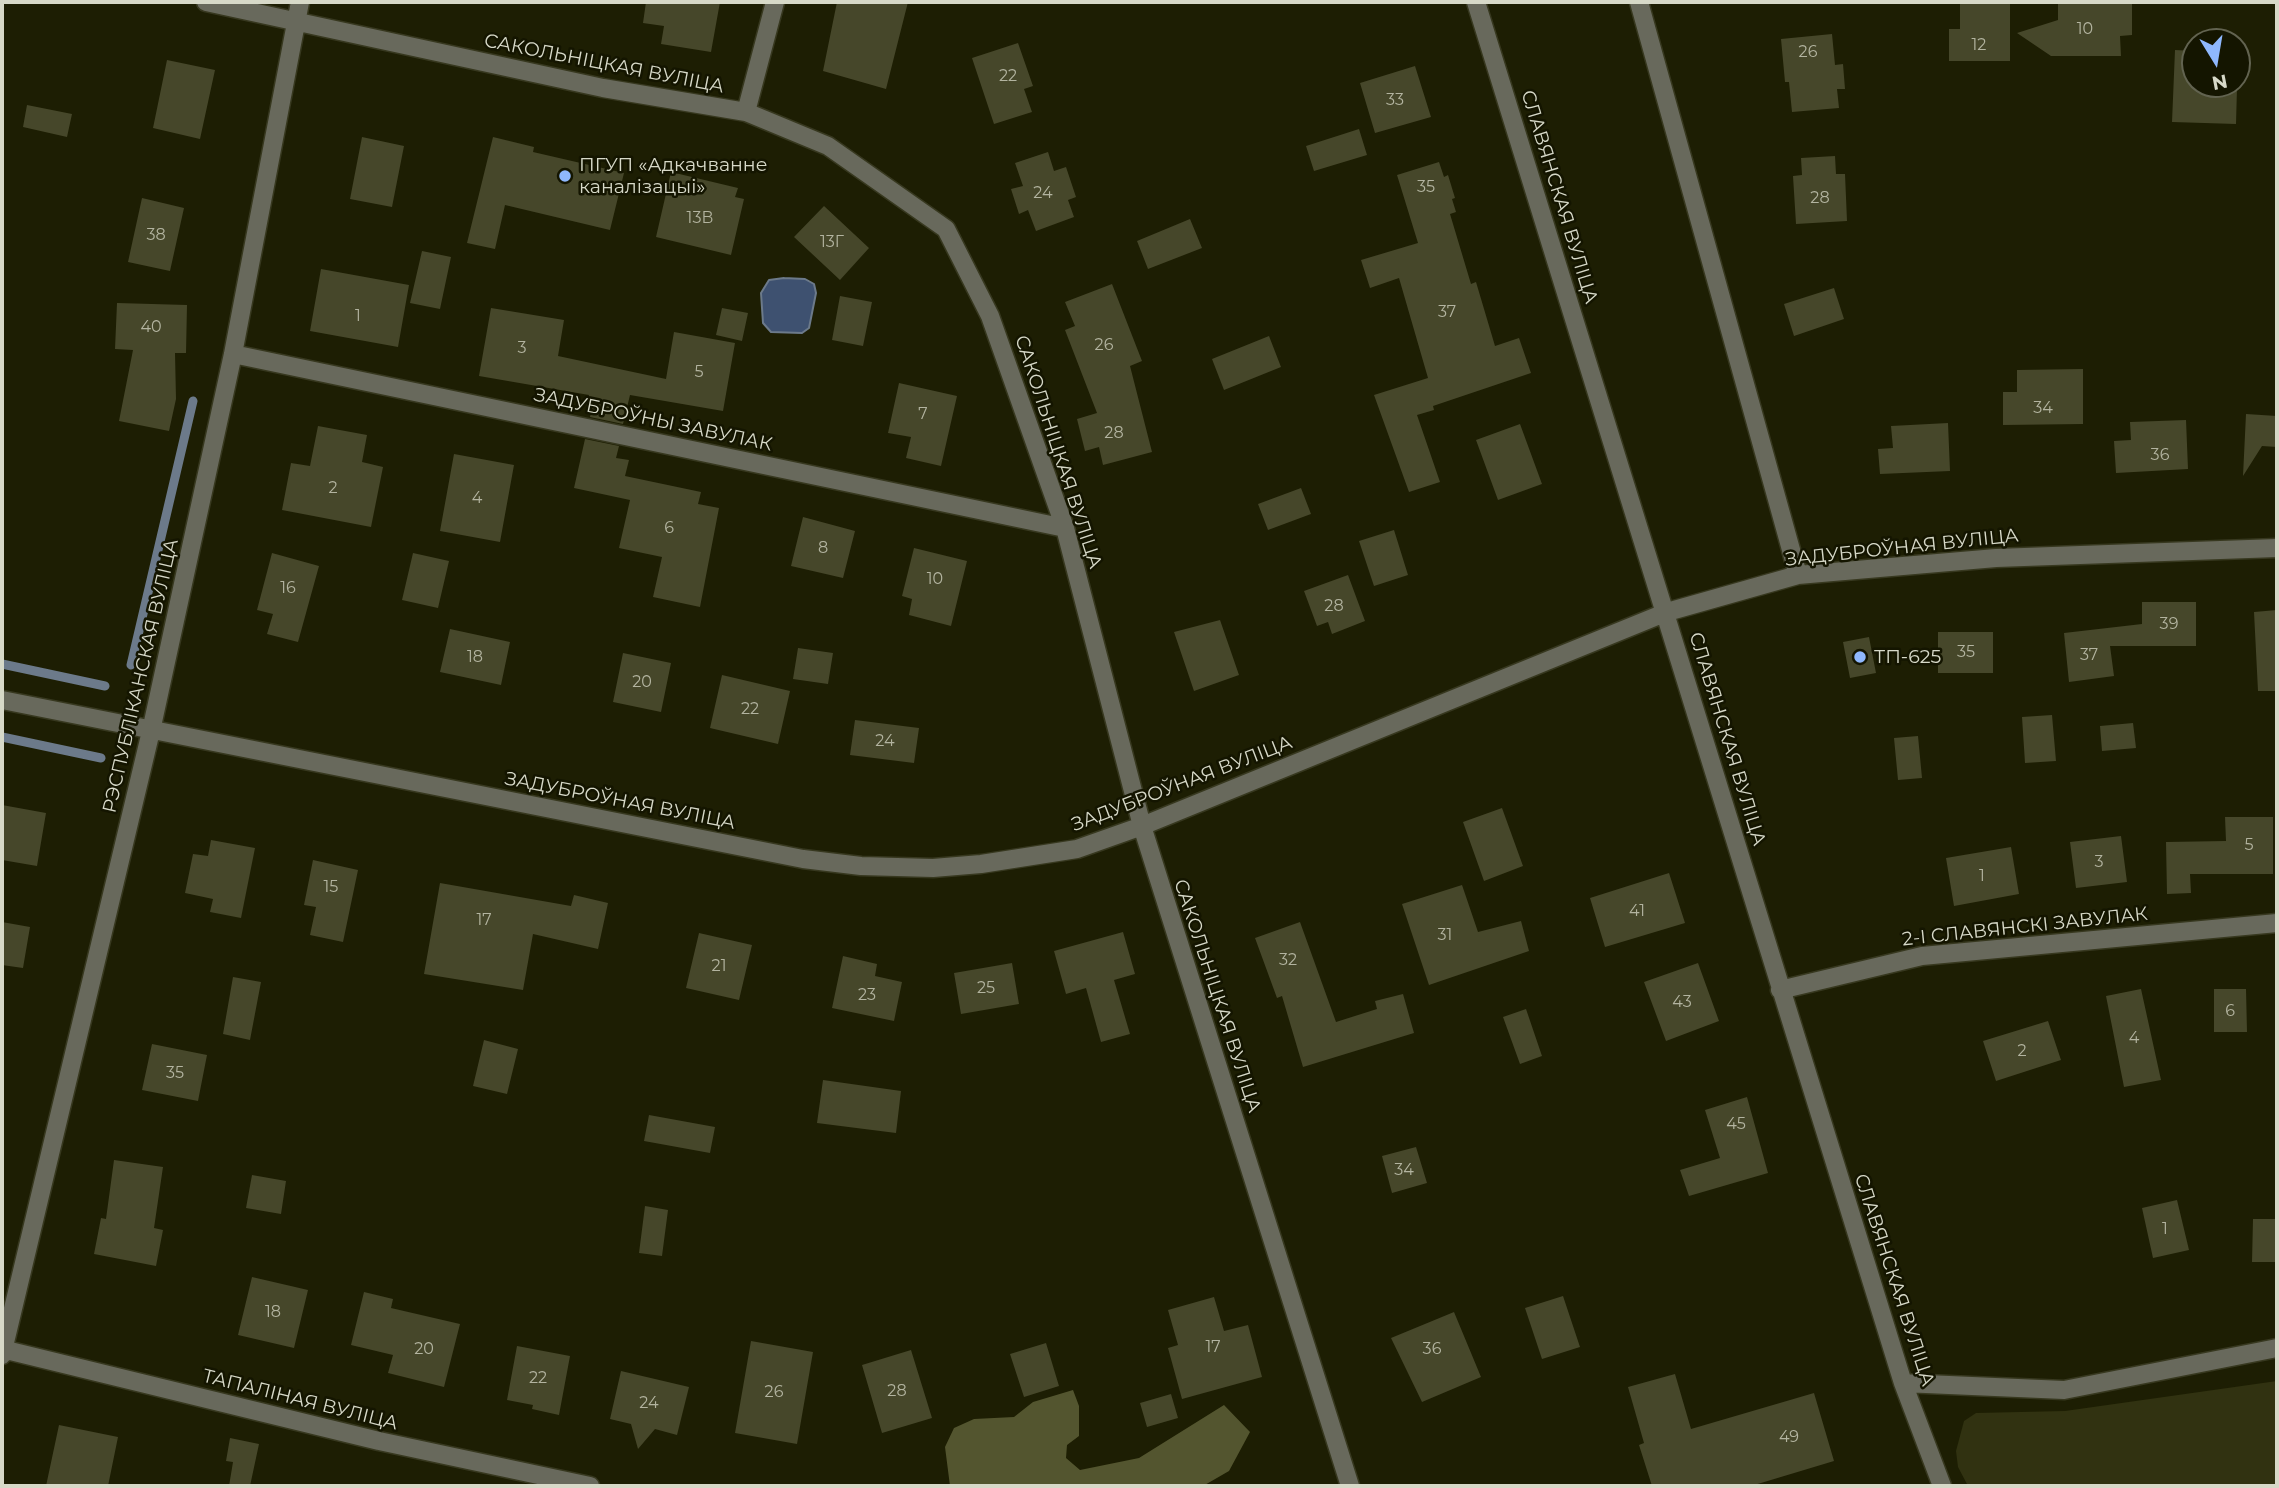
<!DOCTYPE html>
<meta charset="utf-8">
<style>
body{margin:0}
#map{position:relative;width:2279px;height:1488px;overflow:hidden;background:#1d1e03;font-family:Montserrat,sans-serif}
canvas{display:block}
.frame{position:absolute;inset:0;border:4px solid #d7d9c8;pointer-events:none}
.north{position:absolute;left:2181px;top:28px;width:70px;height:70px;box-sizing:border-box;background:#141500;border:2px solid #626350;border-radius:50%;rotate:169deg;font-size:19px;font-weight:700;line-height:28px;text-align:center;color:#d7d9c8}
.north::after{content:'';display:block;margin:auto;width:24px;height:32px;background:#8fb8fd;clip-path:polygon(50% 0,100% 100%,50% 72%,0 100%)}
</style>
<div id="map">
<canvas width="2279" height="1488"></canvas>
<div class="frame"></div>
<div class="north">N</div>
</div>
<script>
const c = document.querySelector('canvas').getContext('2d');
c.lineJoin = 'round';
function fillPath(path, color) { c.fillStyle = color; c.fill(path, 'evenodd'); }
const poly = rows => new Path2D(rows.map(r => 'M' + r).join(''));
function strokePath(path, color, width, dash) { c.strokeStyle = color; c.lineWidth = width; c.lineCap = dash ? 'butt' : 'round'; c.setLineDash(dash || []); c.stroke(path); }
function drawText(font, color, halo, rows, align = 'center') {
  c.font = font + ' Montserrat,sans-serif'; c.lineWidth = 5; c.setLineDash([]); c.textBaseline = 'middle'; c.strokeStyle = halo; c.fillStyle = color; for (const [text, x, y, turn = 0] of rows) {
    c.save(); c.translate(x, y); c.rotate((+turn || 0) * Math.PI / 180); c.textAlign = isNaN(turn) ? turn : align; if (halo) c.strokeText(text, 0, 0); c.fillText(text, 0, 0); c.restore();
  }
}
const green = poly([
 [2277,1381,2277,1486,1968,1486,1958,1467,1956,1451,1964,1421,1976,1413,2065,1411]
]);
const forest = poly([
 [1073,1390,1079,1406,1079,1436,1067,1445,1066,1458,1080,1470,1139,1458,1224,1405,1250,1432,1229,1471,1203,1486,950,1486,945,1447,954,1428,974,1419,1014,1417,1033,1402]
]);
const water = poly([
 [784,278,805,279,814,284,816,293,809,328,802,333,771,332,763,323,761,293,769,280,784,278]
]);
const stream = poly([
 [2,664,105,686],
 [131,665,193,401],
 [2,737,101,758]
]);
const building = poly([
 [646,2,720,2,711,52,661,44,664,26,643,23],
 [837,2,908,2,886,89,823,71],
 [2058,2,2132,2,2132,35,2120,36,2121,56,2051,56,2017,33,2058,20],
 [1960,3,2010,4,2010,61,1949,61,1949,29,1960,29],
 [1832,34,1835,65,1843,64,1845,89,1837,89,1839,108,1792,112,1789,82,1785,82,1781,39],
 [1018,43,1033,86,1024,89,1032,112,994,124,972,58],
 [2175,50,2195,51,2195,84,2237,84,2238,52,2236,124,2172,122],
 [167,60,215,70,200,139,153,128],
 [1415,66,1431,117,1375,133,1360,83],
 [27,105,72,114,67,137,23,127],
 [1359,129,1367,155,1314,171,1306,146],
 [362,137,404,146,392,207,350,199],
 [493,137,534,147,533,152,624,173,610,230,505,205,495,249,467,243],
 [1048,152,1054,171,1066,167,1076,197,1068,200,1074,217,1036,231,1028,210,1019,214,1011,189,1023,186,1015,163],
 [1835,156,1836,174,1845,174,1847,221,1796,224,1793,176,1802,175,1801,158],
 [1439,162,1444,177,1448,175,1455,198,1452,199,1456,212,1450,214,1471,284,1476,282,1495,346,1519,338,1531,373,1433,406,1434,410,1417,415,1440,482,1409,492,1374,395,1428,378,1399,278,1370,288,1361,260,1418,243,1397,175],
 [671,172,738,188,735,197,744,199,731,255,656,237],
 [142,198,184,208,170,271,128,262],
 [824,206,869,248,840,280,794,237],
 [1190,219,1202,248,1148,269,1137,241],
 [422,251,451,257,440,309,410,303],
 [321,269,409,285,398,347,310,331],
 [1112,284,1142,361,1130,366,1152,452,1103,465,1099,447,1085,451,1077,419,1097,413,1065,330,1075,326,1065,302],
 [1834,288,1844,319,1794,336,1784,304],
 [840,296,872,302,863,346,832,340],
 [117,303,187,305,186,353,175,353,176,399,169,431,119,421,133,350,115,349],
 [491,308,564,320,558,356,666,379,674,332,735,343,723,411,630,395,623,424,590,417,592,409,586,407,589,395,479,376],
 [722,308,748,313,742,341,716,335],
 [1269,336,1281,367,1224,390,1212,359],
 [2083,369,2083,424,2003,425,2003,392,2017,392,2017,370],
 [899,383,957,396,941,466,906,458,911,437,888,433],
 [2246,414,2277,416,2277,447,2262,446,2243,476],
 [2186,420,2188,469,2116,473,2114,441,2131,440,2130,422],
 [1948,423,1950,471,1880,474,1878,449,1893,448,1891,426],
 [1520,424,1542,484,1498,500,1476,440],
 [318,426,367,435,362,462,383,467,371,527,282,510,291,463,310,466],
 [585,439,619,446,616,458,629,460,625,476,701,492,698,504,719,508,700,607,653,597,662,557,619,548,630,500,574,488],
 [454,454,514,465,500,542,440,531],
 [1301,488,1311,514,1268,530,1258,504],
 [803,517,855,531,843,578,791,566],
 [1394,530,1408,575,1374,586,1359,541],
 [914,548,967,561,951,626,909,615,912,599,902,596],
 [272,553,319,566,298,642,267,634,273,614,257,610],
 [413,553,449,561,438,608,402,600],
 [1348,575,1365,621,1332,634,1328,622,1317,626,1304,591],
 [2142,602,2196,602,2196,646,2110,646,2114,676,2069,682,2064,633,2142,624],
 [2277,610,2277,691,2258,691,2254,612],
 [1220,620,1239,675,1194,691,1174,632],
 [450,629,510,642,501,685,440,672],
 [1938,632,1993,632,1993,673,1938,673],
 [1869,637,1876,673,1850,678,1843,642],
 [798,648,833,653,828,684,793,679],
 [623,653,671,663,661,712,613,702],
 [722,675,790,691,778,744,710,728],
 [2052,715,2056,761,2025,763,2022,717],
 [855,720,919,728,914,763,850,755],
 [2133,723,2136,748,2102,751,2100,726],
 [1918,736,1922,778,1898,780,1894,738],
 [2,805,46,813,37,866,2,860],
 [1502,808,1523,866,1484,881,1463,822],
 [2225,817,2273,817,2273,874,2190,874,2191,893,2167,894,2166,842,2226,841],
 [2121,836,2127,882,2076,888,2070,842],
 [211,840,255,848,241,918,210,912,213,899,185,893,193,854,208,856],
 [2011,847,2019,894,1954,906,1946,858],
 [313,860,358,870,343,942,310,935,316,907,304,905],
 [1669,873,1685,923,1605,947,1590,898],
 [440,883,571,906,574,895,608,903,598,949,533,934,523,990,424,974],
 [1462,885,1478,932,1521,921,1529,951,1429,985,1402,904],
 [2,922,30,927,23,968,2,965],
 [1300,922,1336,1022,1377,1009,1375,1001,1403,994,1414,1033,1303,1067,1282,996,1277,998,1255,938],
 [1123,932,1135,974,1114,980,1130,1034,1101,1042,1086,988,1066,994,1054,951],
 [699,933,752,945,739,1000,686,988],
 [843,956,877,964,875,976,902,982,894,1021,832,1008],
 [1012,963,1019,1004,961,1014,954,973],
 [1698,963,1719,1021,1666,1041,1644,982],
 [233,977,261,982,250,1040,223,1034],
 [2141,989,2161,1080,2124,1087,2106,996],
 [2214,989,2246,989,2247,1032,2214,1032],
 [1526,1009,1542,1056,1520,1064,1503,1017],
 [2048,1021,2061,1060,1996,1081,1983,1041],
 [484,1040,518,1049,507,1094,473,1086],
 [152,1044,207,1055,198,1101,142,1090],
 [823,1080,901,1091,896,1133,817,1123],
 [1747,1097,1768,1173,1689,1196,1680,1170,1720,1158,1705,1110],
 [649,1115,715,1127,710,1153,644,1141],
 [1416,1147,1427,1183,1392,1193,1382,1156],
 [114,1160,163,1167,154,1228,163,1230,156,1266,94,1254,101,1218,106,1219],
 [252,1175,286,1181,281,1214,246,1208],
 [2177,1200,2189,1250,2153,1258,2142,1208],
 [645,1206,668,1210,662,1256,639,1253],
 [2253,1219,2277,1219,2277,1262,2252,1262],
 [252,1277,308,1290,294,1348,238,1335],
 [364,1292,393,1299,391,1308,460,1324,444,1387,388,1373,393,1355,351,1345],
 [1563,1296,1580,1347,1542,1359,1525,1308],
 [1214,1297,1224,1331,1248,1325,1262,1377,1182,1399,1168,1348,1178,1345,1168,1310],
 [1454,1312,1481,1377,1422,1402,1391,1338],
 [751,1341,813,1352,797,1444,735,1433],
 [1046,1343,1059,1386,1024,1397,1010,1354],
 [517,1346,570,1356,559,1415,532,1409,533,1405,507,1400],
 [911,1350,932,1418,882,1433,862,1365],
 [621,1371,689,1387,677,1435,655,1429,638,1449,631,1424,610,1419],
 [1675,1374,1691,1429,1814,1393,1834,1461,1751,1486,1652,1486,1639,1445,1644,1443,1628,1387],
 [1171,1394,1178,1418,1147,1427,1140,1403],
 [59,1425,118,1437,108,1486,46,1486],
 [230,1438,259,1444,250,1486,229,1486,233,1462,226,1461]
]);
const minor = poly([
 [206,2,603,88,746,112,828,146,946,229,990,316,1065,528,1142,826,1350,1486],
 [1476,2,1903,1383,1942,1486],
 [1639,2,1798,575],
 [746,112,775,2],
 [233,354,1065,528],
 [2,700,803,859,861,866,933,868,981,864,1077,849,1142,826,1667,612,1798,575,1996,558,2277,548],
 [1780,990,1922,956,2277,923],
 [2,1349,379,1441,590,1486],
 [2,1355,151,731,233,354,300,2],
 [1903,1383,2064,1390,2277,1348]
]);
const markers = [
 [565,176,7,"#8fb8fd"],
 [1860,657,7,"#8fb8fd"]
];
const numberNames = [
 ["10",2085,29],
 ["12",1979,45],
 ["26",1808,52],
 ["22",1008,76],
 ["33",1395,100],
 ["35",1426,187],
 ["24",1043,193],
 ["28",1820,198],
 ["13В",700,218],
 ["38",156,235],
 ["13Г",832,242],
 ["37",1447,312],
 ["1",358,316],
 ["40",151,327],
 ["26",1104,345],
 ["3",522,348],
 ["5",699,372],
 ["34",2043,408],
 ["7",923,414],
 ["28",1114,433],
 ["36",2160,455],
 ["2",333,488],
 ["4",477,498],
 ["6",669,528],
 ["8",823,548],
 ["10",935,579],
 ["16",288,588],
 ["28",1334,606],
 ["39",2169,624],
 ["35",1966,652],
 ["37",2089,655],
 ["18",475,657],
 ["20",642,682],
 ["22",750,709],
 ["24",885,741],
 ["5",2249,845],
 ["3",2099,862],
 ["1",1982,876],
 ["15",331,887],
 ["41",1637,911],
 ["17",484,920],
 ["31",1445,935],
 ["32",1288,960],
 ["21",719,966],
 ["25",986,988],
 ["23",867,995],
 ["43",1682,1002],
 ["6",2230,1011],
 ["4",2134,1038],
 ["2",2022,1051],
 ["35",175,1073],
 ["45",1736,1124],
 ["34",1404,1170],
 ["1",2165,1229],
 ["18",273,1312],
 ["17",1213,1347],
 ["20",424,1349],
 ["36",1432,1349],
 ["22",538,1378],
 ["28",897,1391],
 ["26",774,1392],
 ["24",649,1403],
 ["49",1789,1437]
];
const streetNames = [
 ["САКОЛЬНІЦКАЯ ВУЛІЦА",604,64,11],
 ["СЛАВЯНСКАЯ ВУЛІЦА",1559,197,73],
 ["ЗАДУБРОЎНЫ ЗАВУЛАК",653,420,12],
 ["САКОЛЬНІЦКАЯ ВУЛІЦА",1058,452,72],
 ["ЗАДУБРОЎНАЯ ВУЛІЦА",1902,548,-6],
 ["РЭСПУБЛІКАНСКАЯ ВУЛІЦА",141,676,-77],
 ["СЛАВЯНСКАЯ ВУЛІЦА",1727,739,73],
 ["ЗАДУБРОЎНАЯ ВУЛІЦА",1182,784,-21],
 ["ЗАДУБРОЎНАЯ ВУЛІЦА",620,801,11],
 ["2-І СЛАВЯНСКІ ЗАВУЛАК",2025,927,-6],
 ["САКОЛЬНІЦКАЯ ВУЛІЦА",1217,996,72],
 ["СЛАВЯНСКАЯ ВУЛІЦА",1894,1280,72],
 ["ТАПАЛІНАЯ ВУЛІЦА",300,1400,14]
];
const poiNames = [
 ["ПГУП «Адкачванне",579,165],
 ["каналізацыі»",579,187],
 ["ТП-625",1874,657]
];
fillPath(green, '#313211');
fillPath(forest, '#53552f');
fillPath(water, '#3e5170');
strokePath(water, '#6c7a8a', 2);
strokePath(stream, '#6c7a8a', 9);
fillPath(building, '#46472a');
strokePath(minor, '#37381f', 21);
strokePath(minor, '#68695c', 18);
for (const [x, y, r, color] of markers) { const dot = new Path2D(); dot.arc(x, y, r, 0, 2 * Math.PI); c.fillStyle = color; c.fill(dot); strokePath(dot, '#141500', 2.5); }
drawText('16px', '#b3b4a0', null, numberNames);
drawText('19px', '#d7d9c8', '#141500', streetNames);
drawText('19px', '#d7d9c8', '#141500', poiNames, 'left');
</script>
